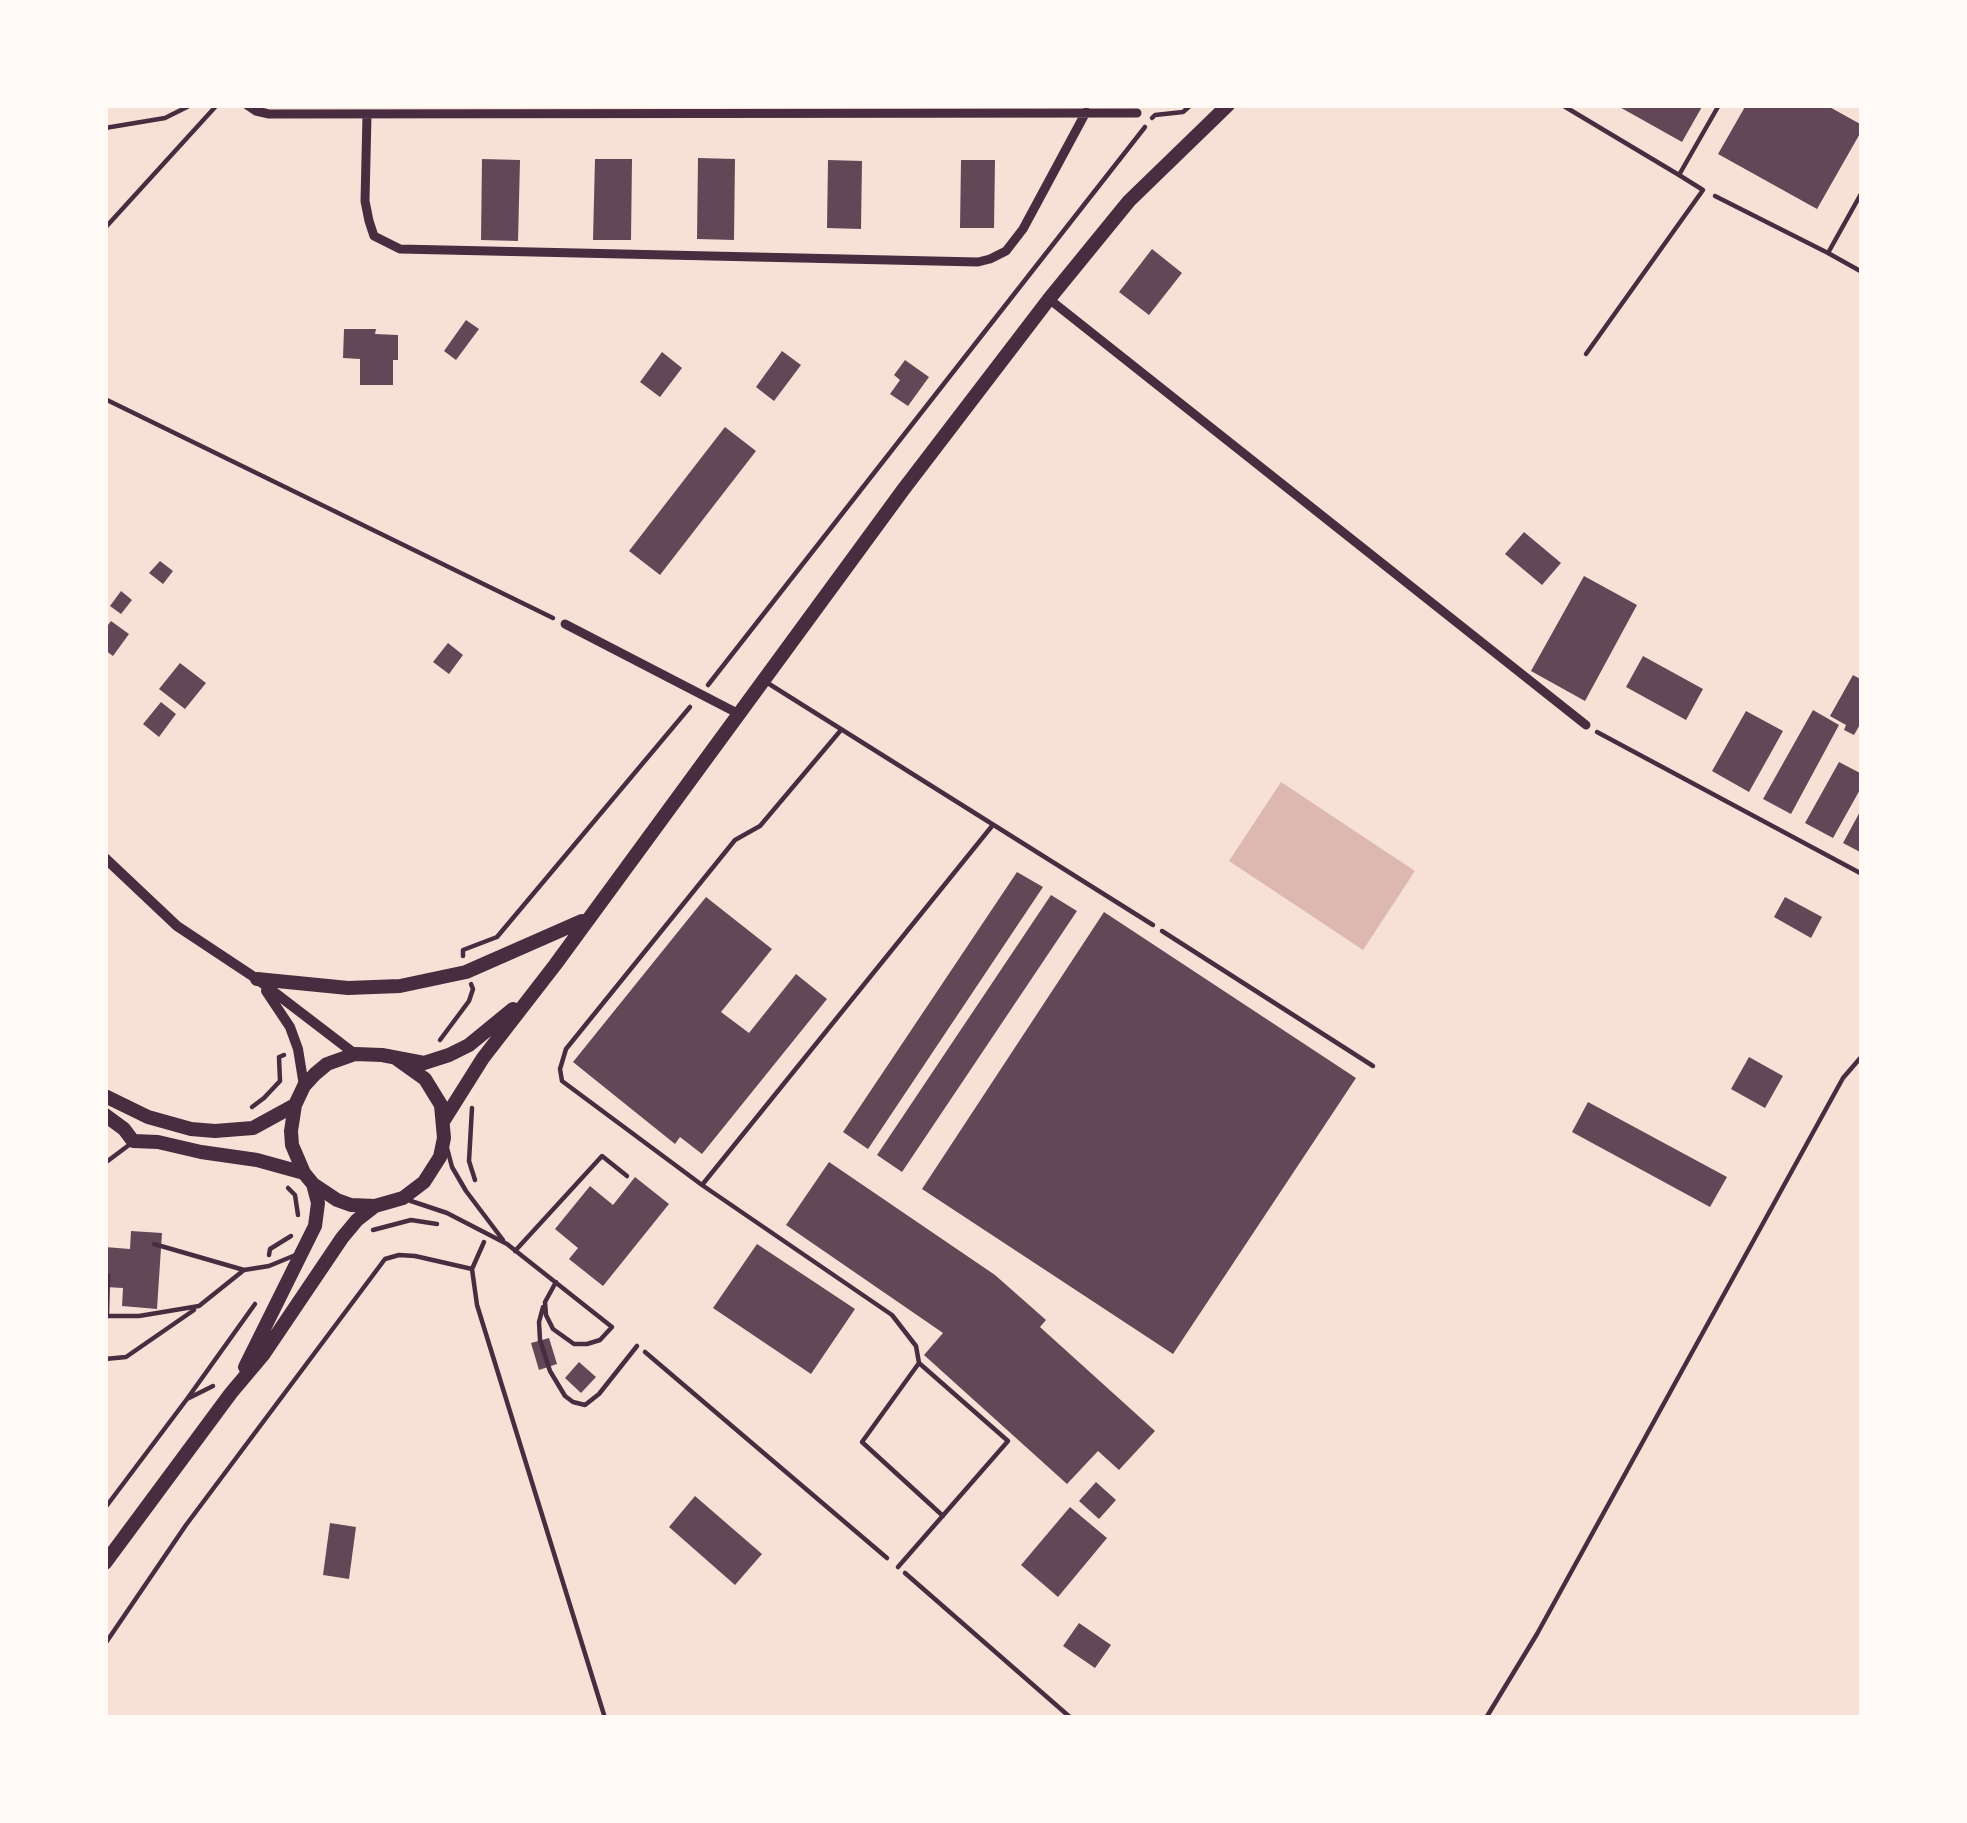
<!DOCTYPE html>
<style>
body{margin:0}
#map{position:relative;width:1967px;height:1823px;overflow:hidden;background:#f7e1d7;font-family:"Open Sans",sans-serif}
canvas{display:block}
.frame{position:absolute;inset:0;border:108px solid #fffaf5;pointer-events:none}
</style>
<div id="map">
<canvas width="1967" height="1823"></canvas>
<div class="frame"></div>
</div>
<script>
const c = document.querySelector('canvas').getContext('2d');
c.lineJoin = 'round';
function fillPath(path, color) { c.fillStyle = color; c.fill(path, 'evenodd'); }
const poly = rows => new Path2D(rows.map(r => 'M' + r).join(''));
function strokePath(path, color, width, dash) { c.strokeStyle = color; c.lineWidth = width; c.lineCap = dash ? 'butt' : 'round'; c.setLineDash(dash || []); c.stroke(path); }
const water = poly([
 [1281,782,1415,871,1363,950,1229,861]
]);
const building = poly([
 [1616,105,1703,105,1682,142],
 [1746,105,1826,105,1862,125,1862,130,1817,209,1718,154],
 [698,158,735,159,734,240,697,239],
 [482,159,520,160,518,241,481,240],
 [595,159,632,159,631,240,593,240],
 [828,160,862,161,861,229,827,228],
 [961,160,995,160,994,228,960,228],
 [1152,249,1182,273,1149,315,1119,292],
 [466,320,479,329,456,360,444,351],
 [344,329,376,329,375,334,398,335,398,360,393,360,393,385,360,385,360,359,343,358],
 [782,351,801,365,774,401,756,387],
 [662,352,682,368,660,397,640,382],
 [905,360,929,377,908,406,890,394,900,380,894,375],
 [725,427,756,451,660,575,629,551],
 [1524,532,1561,563,1542,585,1505,554],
 [160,561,173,571,163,584,149,573],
 [1584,576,1637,605,1585,701,1531,671],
 [121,591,132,600,121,614,110,606],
 [111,621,129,634,113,656,105,650,105,629],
 [448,643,463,655,449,674,433,662],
 [1643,656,1703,689,1686,720,1626,687],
 [180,663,206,683,185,709,159,689],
 [1853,675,1862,680,1862,721,1854,735,1844,730,1846,725,1830,716],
 [161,702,176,714,159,737,143,724],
 [1813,710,1839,725,1791,814,1763,799],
 [1746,711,1783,731,1749,792,1712,771],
 [1839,762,1862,774,1862,786,1833,838,1805,823],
 [1862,808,1862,853,1843,843],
 [1017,872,1043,887,868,1149,843,1132],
 [1051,895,1077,911,902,1172,877,1155],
 [706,897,772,949,721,1012,749,1033,796,974,827,999,702,1154,680,1137,675,1144,573,1062],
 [1785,897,1822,917,1811,938,1774,917],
 [1104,912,1356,1078,1173,1354,922,1189],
 [1749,1057,1783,1076,1765,1108,1731,1089],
 [1588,1102,1727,1177,1710,1207,1572,1132],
 [829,1162,995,1275,1046,1320,1040,1327,1155,1431,1119,1470,1098,1451,1067,1484,924,1355,943,1333,786,1225],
 [635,1177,669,1204,603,1286,569,1259,578,1248,555,1229,590,1186,613,1205],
 [131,1231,162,1233,157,1309,122,1306,123,1288,105,1287,105,1247,130,1249],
 [757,1244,855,1309,811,1374,713,1308],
 [549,1338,557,1364,539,1370,531,1343],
 [579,1362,596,1377,581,1393,565,1378],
 [1096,1482,1116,1500,1099,1519,1079,1501],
 [695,1496,762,1554,735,1585,669,1527],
 [1070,1507,1107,1538,1058,1597,1021,1565],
 [330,1523,356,1527,349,1579,323,1575],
 [1079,1623,1111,1645,1095,1668,1063,1646]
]);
const path = poly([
 [1152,118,1155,115,1183,112,1191,105],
 [105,128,165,118,191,105],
 [1862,192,1828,253,1862,272],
 [1715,196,1828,253],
 [105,228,217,105],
 [105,399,553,618],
 [708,685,1145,127],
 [1597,732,1862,874],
 [1162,931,1373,1066],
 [463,956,463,950,497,937,690,707],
 [440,1040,469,1001,473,989,471,984],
 [252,1107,264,1098,280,1081,279,1057,284,1055],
 [472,1108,469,1161,475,1180],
 [288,1188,295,1195,298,1215],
 [373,1230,411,1220,437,1224],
 [484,1242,472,1269,477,1305,605,1718],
 [269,1255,270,1249,291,1236],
 [645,1352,887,1558],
 [187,1399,255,1304],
 [105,1508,187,1399,213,1386],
 [905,1573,1071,1718],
 [105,1644,186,1525,385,1259,399,1255,415,1256,472,1269],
 [1486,1718,1537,1634,1843,1078,1862,1056]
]);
const service = poly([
 [1562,105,1679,175],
 [1586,354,1703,190,1679,175,1719,105],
 [766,682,1153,925],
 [841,730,760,826,735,840,566,1049,560,1069,562,1081,702,1185,892,1315,916,1346,919,1363,1008,1441,898,1567],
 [447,1148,452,1167,466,1191,503,1240],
 [105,1163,129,1145],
 [702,1185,992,826],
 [408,1200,447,1213,507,1244,612,1327,600,1340,587,1344,574,1344,553,1329,546,1315,545,1302,556,1282],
 [154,1244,244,1270,269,1266,298,1254],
 [515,1251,602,1156,627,1176],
 [543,1307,539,1322,540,1340,550,1371,565,1396,573,1402,585,1405,599,1394,637,1346],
 [105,1316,139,1316,199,1306,244,1270],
 [107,1316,108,1275],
 [105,1359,126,1357,194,1310],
 [919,1363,862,1442,943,1516]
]);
const minor = poly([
 [247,105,256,111,269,114,1137,113],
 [367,115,365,201,369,221,374,236,400,249,978,262,990,259,1006,251,1023,229,1086,112],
 [1049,299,1586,725],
 [565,624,739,714]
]);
const tertiary = poly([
 [105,858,177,926,257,979,355,1054],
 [266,991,290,1027,298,1049,304,1086]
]);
const primary = poly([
 [257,979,348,988,400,986,466,972,582,921],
 [397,1059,425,1079,441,1105,444,1138,440,1157,424,1182,403,1198,375,1206,351,1205,337,1200,313,1184,304,1173,292,1145,291,1131,295,1105,304,1086,315,1074,327,1064,355,1054,382,1055,424,1063,449,1055,469,1045,513,1009],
 [105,1096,148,1117,191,1129,215,1131,253,1128,295,1105],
 [105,1115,124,1129,133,1141,158,1142,201,1152,257,1160,304,1173],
 [444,1120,483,1058,555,965,903,490,1049,299,1129,201,1228,105],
 [245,1367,315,1226,318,1203,313,1184],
 [105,1563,231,1393,263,1355,342,1238,357,1220,375,1206]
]);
fillPath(water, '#dcb8b0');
fillPath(building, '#644757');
strokePath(path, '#4a2c40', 4.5);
strokePath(service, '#4a2c40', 4.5);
strokePath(minor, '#4a2c40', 9);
strokePath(tertiary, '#4a2c40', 10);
strokePath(primary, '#4a2c40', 14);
</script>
